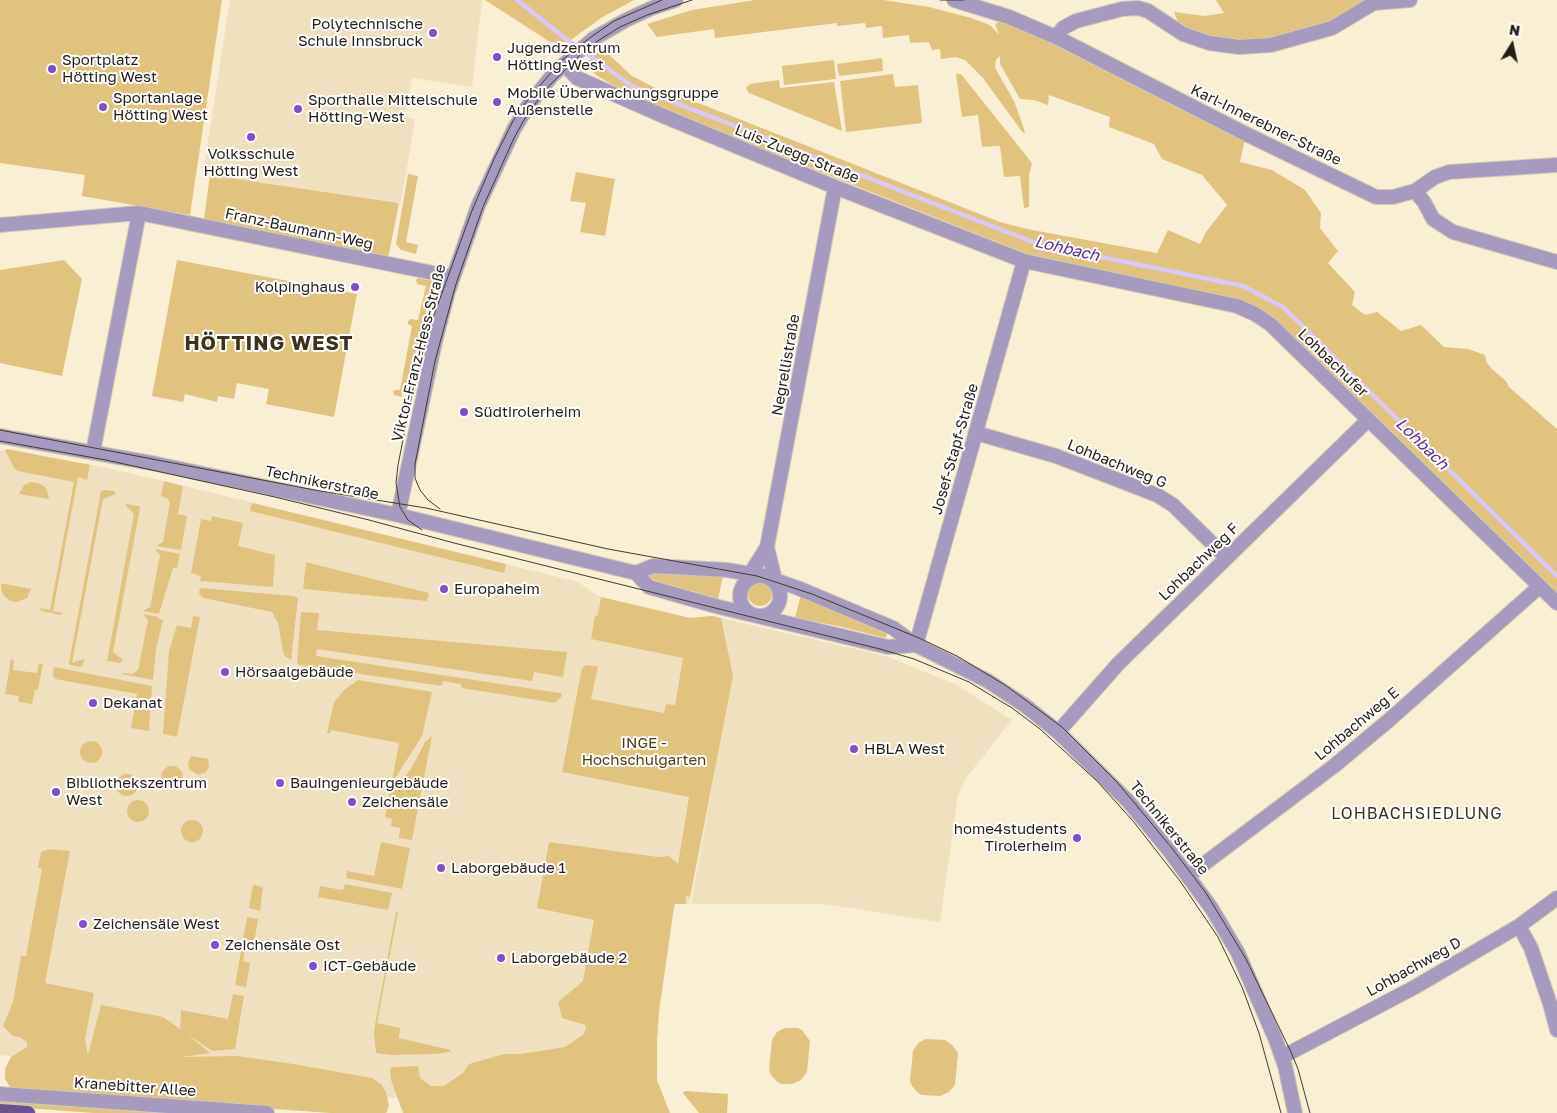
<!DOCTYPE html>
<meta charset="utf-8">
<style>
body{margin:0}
#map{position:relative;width:1557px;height:1113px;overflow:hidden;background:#f9efd4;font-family:"Golos Text",sans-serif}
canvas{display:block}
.north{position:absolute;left:1487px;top:20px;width:50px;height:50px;-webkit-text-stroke:4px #fff;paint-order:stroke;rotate:10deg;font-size:14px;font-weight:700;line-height:20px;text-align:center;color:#221f15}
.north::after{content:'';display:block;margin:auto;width:18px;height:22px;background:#221f15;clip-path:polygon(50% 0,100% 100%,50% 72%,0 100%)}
</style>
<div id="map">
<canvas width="1557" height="1113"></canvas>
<div class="north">N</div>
</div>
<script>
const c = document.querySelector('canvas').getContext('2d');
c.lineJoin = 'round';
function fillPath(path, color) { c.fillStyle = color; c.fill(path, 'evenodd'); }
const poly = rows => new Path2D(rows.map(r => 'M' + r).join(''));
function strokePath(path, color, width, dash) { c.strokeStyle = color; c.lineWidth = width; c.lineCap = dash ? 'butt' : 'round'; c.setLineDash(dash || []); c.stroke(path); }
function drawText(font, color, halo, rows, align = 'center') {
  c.font = font + ' "Golos Text",sans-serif'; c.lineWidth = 4; c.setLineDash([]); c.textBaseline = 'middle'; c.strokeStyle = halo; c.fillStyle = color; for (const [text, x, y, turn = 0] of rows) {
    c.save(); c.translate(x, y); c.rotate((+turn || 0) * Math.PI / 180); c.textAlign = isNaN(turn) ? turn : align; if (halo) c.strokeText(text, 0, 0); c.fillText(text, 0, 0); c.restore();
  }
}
const built = poly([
 [230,0,482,0,472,87,412,78,405,117,415,119,401,203,203,174],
 [0,450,89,464,164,481,575,581,581,584,598,596,690,618,712,616,886,656,955,684,1012,720,966,778,958,795,940,922,823,904,691,904,715,770,689,904,675,904,674,907,659,1011,657,1039,391,1098,0,1055]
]);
const green = poly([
 [0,0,222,0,190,215,82,196,85,175,0,163],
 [485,0,634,0,601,18,568,42,550,42],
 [755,0,883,0,929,7,971,18,990,25,999,35,995,24,1009,17,1246,134,1240,162,1272,170,1305,190,1321,213,1320,228,1338,251,1328,263,1355,292,1352,305,1365,315,1377,312,1401,331,1421,325,1444,347,1468,349,1485,355,1487,363,1492,369,1506,381,1509,387,1557,429,1557,603,1255,314,1073,272,677,115,611,84,596,75,587,65,587,62,602,48,632,76,659,90,701,104,1000,222,1027,229,1157,253,1168,230,1200,244,1206,232,1227,205,1202,175,1162,159,1154,144,1109,127,1110,117,1049,95,1048,105,1034,100,1020,99,1000,64,1000,56,996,60,995,68,1014,101,1023,126,1025,132,1023,133,983,78,965,60,956,57,941,59,940,49,932,50,929,42,910,43,909,35,883,38,882,26,866,28,865,23,837,26,837,23,715,38,714,29,657,37,647,24,692,10],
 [1216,0,1379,0,1343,22,1271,45,1183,34,1174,12,1205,16,1224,13],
 [882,58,883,71,839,76,837,64],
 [834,60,836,79,784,85,782,66],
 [893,74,895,87,918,85,922,123,846,132,840,81],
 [956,74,961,74,1032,163,1029,175,1029,207,1024,208,1020,176,1004,177,1000,146,982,147,978,115,962,117],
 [779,80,780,88,834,82,842,131,749,93,746,88,750,84],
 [576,172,615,179,605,236,580,232,586,203,570,201],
 [408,174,418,176,406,242,418,245,416,254,401,250,396,244],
 [210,175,399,203,388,258,203,226],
 [64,260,82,279,62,376,0,363,0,270],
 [177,260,357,294,334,417,266,404,269,389,237,383,234,399,218,396,217,402,185,394,183,402,152,396],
 [418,278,432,281,433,286,405,392,402,394,402,397,394,395,393,392,395,390,400,390,412,326,408,324,408,321,411,319,418,320,426,286,417,284,416,280],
 [7,449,90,465,87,480,78,477,53,611,63,613,61,615,42,611,39,608,50,610,74,482,18,471,14,468,5,450],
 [164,481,183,486,178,514,187,516,181,550,156,546,163,542,170,503,167,498,161,496],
 [30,482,38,483,44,486,47,490,49,499,19,494,24,485],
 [104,490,114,491,116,494,103,499,72,663,84,659,83,665,80,667,70,665,69,663,101,491],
 [252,503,506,564,504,573,250,511],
 [126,504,139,506,140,508,113,652,123,660,120,663,107,661,134,514,126,506],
 [212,516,243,523,238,546,275,555,273,587,200,581,201,576,191,573,201,519,211,521],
 [155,549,180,554,177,568,173,568,159,614,143,611,150,607,160,555],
 [306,562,429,593,427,601,303,589],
 [651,572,723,576,718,599,651,579,649,577],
 '748 594a12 12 0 1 1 24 0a12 12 0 1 1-24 0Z',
 [1,584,5,584,31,589,27,598,17,602,11,601,5,597,2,592],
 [200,588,294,596,298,598,291,660,285,656,283,652,278,623,272,612,203,598,199,593],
 [801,594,888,630,886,638,838,626,795,618],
 [601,597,690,618,712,616,721,618,733,676,690,897,686,896,686,904,675,904,674,907,659,1011,657,1039,657,1080,670,1113,403,1113,391,1080,390,1069,393,1067,418,1066,420,1078,431,1086,444,1086,463,1073,469,1064,504,1054,521,1054,565,1047,584,1034,586,1027,585,1025,562,1018,558,1002,583,981,594,920,537,908,549,842,658,857,669,856,678,864,689,797,562,772,582,668,586,665,598,666,591,699,664,713,666,704,675,705,683,658,591,639,595,616,598,615],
 [301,612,319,613,317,630,567,652,563,677,534,672,532,681,317,649,316,656,560,693,562,693,561,697,555,703,462,688,461,684,443,681,442,686,299,665,297,663],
 [143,614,159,617,159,619,163,620,156,649,153,680,121,674,124,673,132,674,138,670,148,620],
 [193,616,200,617,177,737,163,734,169,651,177,625,191,628],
 [11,659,14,660,13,670,37,673,39,663,43,664,38,689,35,690,32,704,18,702,19,696,5,694],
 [54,667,152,686,149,731,131,728,137,694,55,679,53,676],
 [358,680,432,692,422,736,394,780,392,781,399,743,331,730,330,733,327,733,334,702,344,690],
 [432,736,412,840,399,838,400,828,391,826,392,819,385,817,391,787,396,788,411,769,425,742],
 '80 752a11 11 0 1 1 22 0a11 11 0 1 1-22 0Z',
 [191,756,208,759,209,767,205,773,198,775,189,769,188,763],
 '161 777a11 11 0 1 1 22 0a11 11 0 1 1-22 0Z',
 '116 785a11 11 0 1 1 22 0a11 11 0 1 1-22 0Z',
 '127 811a11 11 0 1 1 22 0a11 11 0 1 1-22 0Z',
 '181 831a11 11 0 1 1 22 0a11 11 0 1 1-22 0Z',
 [381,842,410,848,402,889,346,878,347,871,374,876],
 [49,849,70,851,45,983,94,993,85,1039,88,1055,101,1005,163,1017,180,1029,181,1010,228,1019,233,994,244,996,235,1049,212,1051,187,1034,210,1053,181,1057,237,1056,293,1064,372,1078,381,1084,386,1092,389,1106,386,1113,331,1113,18,1091,10,1087,5,1079,5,1069,11,1057,27,1047,27,1042,19,1037,13,1036,3,1026,13,1002,21,956,26,956,42,869,38,868,41,852],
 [345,884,392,893,388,910,318,897,320,886,343,890],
 [253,885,263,887,260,911,249,908],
 [396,912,398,912,377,1023,400,1028,399,1038,451,1050,449,1052,436,1054,390,1055,376,1053,374,1033,375,1025],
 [247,917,258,919,254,944,246,943,243,961,250,963,246,987,235,985],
 [785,1028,798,1028,802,1030,810,1041,807,1072,801,1080,792,1084,781,1084,777,1082,771,1075,769,1070,772,1040,777,1032],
 [926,1039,945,1040,952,1045,958,1053,955,1085,949,1092,940,1096,922,1095,918,1093,912,1086,910,1081,913,1051,918,1043],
 [685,1091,728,1094,727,1113,699,1113,683,1093],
 [0,1101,160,1113,94,1113,0,1106]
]);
const stream = poly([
 [517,0,566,39,632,86,1038,244,1243,286,1283,307,1557,576]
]);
const minor = poly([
 [1375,3,1410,0],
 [1056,37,1063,28,1076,21,1122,9,1138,8,1148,11,1183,34,1209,43,1239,47,1271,45,1332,28,1379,0],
 [564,64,577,78,661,115,835,187,1024,261,1237,306,1255,314,1270,324,1557,603],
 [1415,191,1424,202,1433,219,1453,232,1557,262],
 [0,225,139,213,453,277],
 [976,433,1056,456,1157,495,1173,505,1227,558],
 [93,452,139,213],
 [767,547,775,580],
 [750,574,767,547,835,187],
 [916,645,1024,261],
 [1058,732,1118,664,1368,420],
 [1188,876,1334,766,1388,721,1539,587],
 [1519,926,1531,948,1550,1004,1557,1030],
 [1282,1057,1415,987,1519,926,1557,898],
 [0,1094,267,1113]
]);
const tertiary = poly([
 [954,0,1009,17,1056,37,1246,134,1376,197,1393,197,1415,191,1435,177,1449,172,1557,165],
 [0,436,157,464,398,515,636,573,649,587,719,607,888,647,916,645],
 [398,515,435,342,448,292,478,206,514,129,528,106,551,77,570,59,593,39,626,20,652,8,676,0],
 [636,573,653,566,727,570,763,576,798,588,893,628,916,645,988,681,1027,707,1058,732,1128,801,1168,849,1212,909,1238,953,1275,1038,1285,1066,1295,1113],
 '740 596a20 20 0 1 1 40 0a20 20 0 1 1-40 0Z'
]);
const primary = poly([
 [0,1111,28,1113]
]);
const tram = poly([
 [940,0,964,0],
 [596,42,620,27,647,15,692,0],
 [0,430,320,491,426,508,608,549,757,576,812,594,919,638,957,656,1005,685,1062,727,1117,782,1171,847,1206,893,1246,959,1291,1052,1298,1069,1310,1113],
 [0,441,106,460,275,497,369,520,454,543,880,649,914,659,969,682,1012,708,1040,729,1097,781,1133,821,1180,881,1218,937,1242,987,1259,1033,1281,1113],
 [440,509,428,500,420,490,415,478,415,464,435,361,456,284,483,207,514,138,524,120,545,90,581,54],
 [422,530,408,520,400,507,396,483,398,465,414,384,430,326,471,213,494,159,513,121,525,103,561,61,591,37,614,21,662,0]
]);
const markers = [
 [433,33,5,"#824ec6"],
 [497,57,5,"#824ec6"],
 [52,69,5,"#824ec6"],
 [497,102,5,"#824ec6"],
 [103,107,5,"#824ec6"],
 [298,109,5,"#824ec6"],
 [251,137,5,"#824ec6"],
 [355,287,5,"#824ec6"],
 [464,412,5,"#824ec6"],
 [444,589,5,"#824ec6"],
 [225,672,5,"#824ec6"],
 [93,703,5,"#824ec6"],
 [854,749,5,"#824ec6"],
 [280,783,5,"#824ec6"],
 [56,792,5,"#824ec6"],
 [352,802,5,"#824ec6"],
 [1077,838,5,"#824ec6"],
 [441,868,5,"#824ec6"],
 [83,924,5,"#824ec6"],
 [215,945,5,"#824ec6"],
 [501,958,5,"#824ec6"],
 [313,966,5,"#824ec6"]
];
const poiNames = [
 ["Polytechnische",423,24,"right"],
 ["Schule Innsbruck",423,41,"right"],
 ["Jugendzentrum",507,48],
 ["Hötting-West",507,65],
 ["Sportplatz",62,60],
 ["Hötting West",62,77],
 ["Mobile Überwachungsgruppe",507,93],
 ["Außenstelle",507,110],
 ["Sportanlage",113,98],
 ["Hötting West",113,115],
 ["Sporthalle Mittelschule",308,100],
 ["Hötting-West",308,117],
 ["Volksschule",251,154,"center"],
 ["Hötting West",251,171,"center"],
 ["Kolpinghaus",345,287,"right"],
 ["Südtirolerheim",474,412],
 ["Europaheim",454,589],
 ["Hörsaalgebäude",235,672],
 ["Dekanat",103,703],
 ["HBLA West",864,749],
 ["Bibliothekszentrum",66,783],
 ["West",66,800],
 ["Bauingenieurgebäude",290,783],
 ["Zeichensäle",362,802],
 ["home4students",1067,829,"right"],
 ["Tirolerheim",1067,846,"right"],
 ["Laborgebäude 1",451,868],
 ["Zeichensäle West",93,924],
 ["Zeichensäle Ost",225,945],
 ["Laborgebäude 2",511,958],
 ["ICT-Gebäude",323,966]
];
const streetNames = [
 ["Karl-Innerebner-Straße",1266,125,26],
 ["Luis-Zuegg-Straße",797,154,22],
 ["Franz-Baumann-Weg",299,229,12],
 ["Viktor-Franz-Hess-Straße",419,353,-76],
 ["Lohbachufer",1333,363,44],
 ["Negrellistraße",786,365,-80],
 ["Josef-Stapf-Straße",955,449,-74],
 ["Lohbachweg G",1117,464,22],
 ["Technikerstraße",322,483,12],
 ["Lohbachweg F",1199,562,-44],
 ["Lohbachweg E",1357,724,-40],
 ["Technikerstraße",1169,828,51],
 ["Lohbachweg D",1414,967,-29],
 ["Kranebitter Allee",135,1087,4]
];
const parkNames = [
 ["INGE -",644,743],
 ["Hochschulgarten",644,760]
];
const waterNames = [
 ["Lohbach",1067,249,13],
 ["Lohbach",1422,444,44]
];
const neighbourhoodNames = [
 ["LOHBACHSIEDLUNG",1417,814]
];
const districtNames = [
 ["HÖTTING WEST",269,344]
];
fillPath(built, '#efe1c0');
fillPath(green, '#e0c47e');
strokePath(stream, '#dac8fb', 4.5);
strokePath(minor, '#d2cab2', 16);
strokePath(tertiary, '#d2cab2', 16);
strokePath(primary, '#d2cab2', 16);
strokePath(minor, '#a69abf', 14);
strokePath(tertiary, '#a69abf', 14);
strokePath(primary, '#6b5392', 14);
strokePath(tram, '#403c30', 1);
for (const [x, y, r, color] of markers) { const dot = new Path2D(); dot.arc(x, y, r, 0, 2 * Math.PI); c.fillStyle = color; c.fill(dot); strokePath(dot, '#fff', 2); }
drawText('15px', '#221f15', '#fff', poiNames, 'left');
drawText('15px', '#221f15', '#fff', streetNames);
drawText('15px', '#4c3d15', '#fff', parkNames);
drawText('italic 16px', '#5a308f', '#fff', waterNames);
c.letterSpacing = '1px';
drawText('16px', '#3c331e', '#fff', neighbourhoodNames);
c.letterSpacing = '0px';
c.letterSpacing = '1px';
drawText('bold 20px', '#3c331e', '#fff', districtNames);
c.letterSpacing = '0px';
</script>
